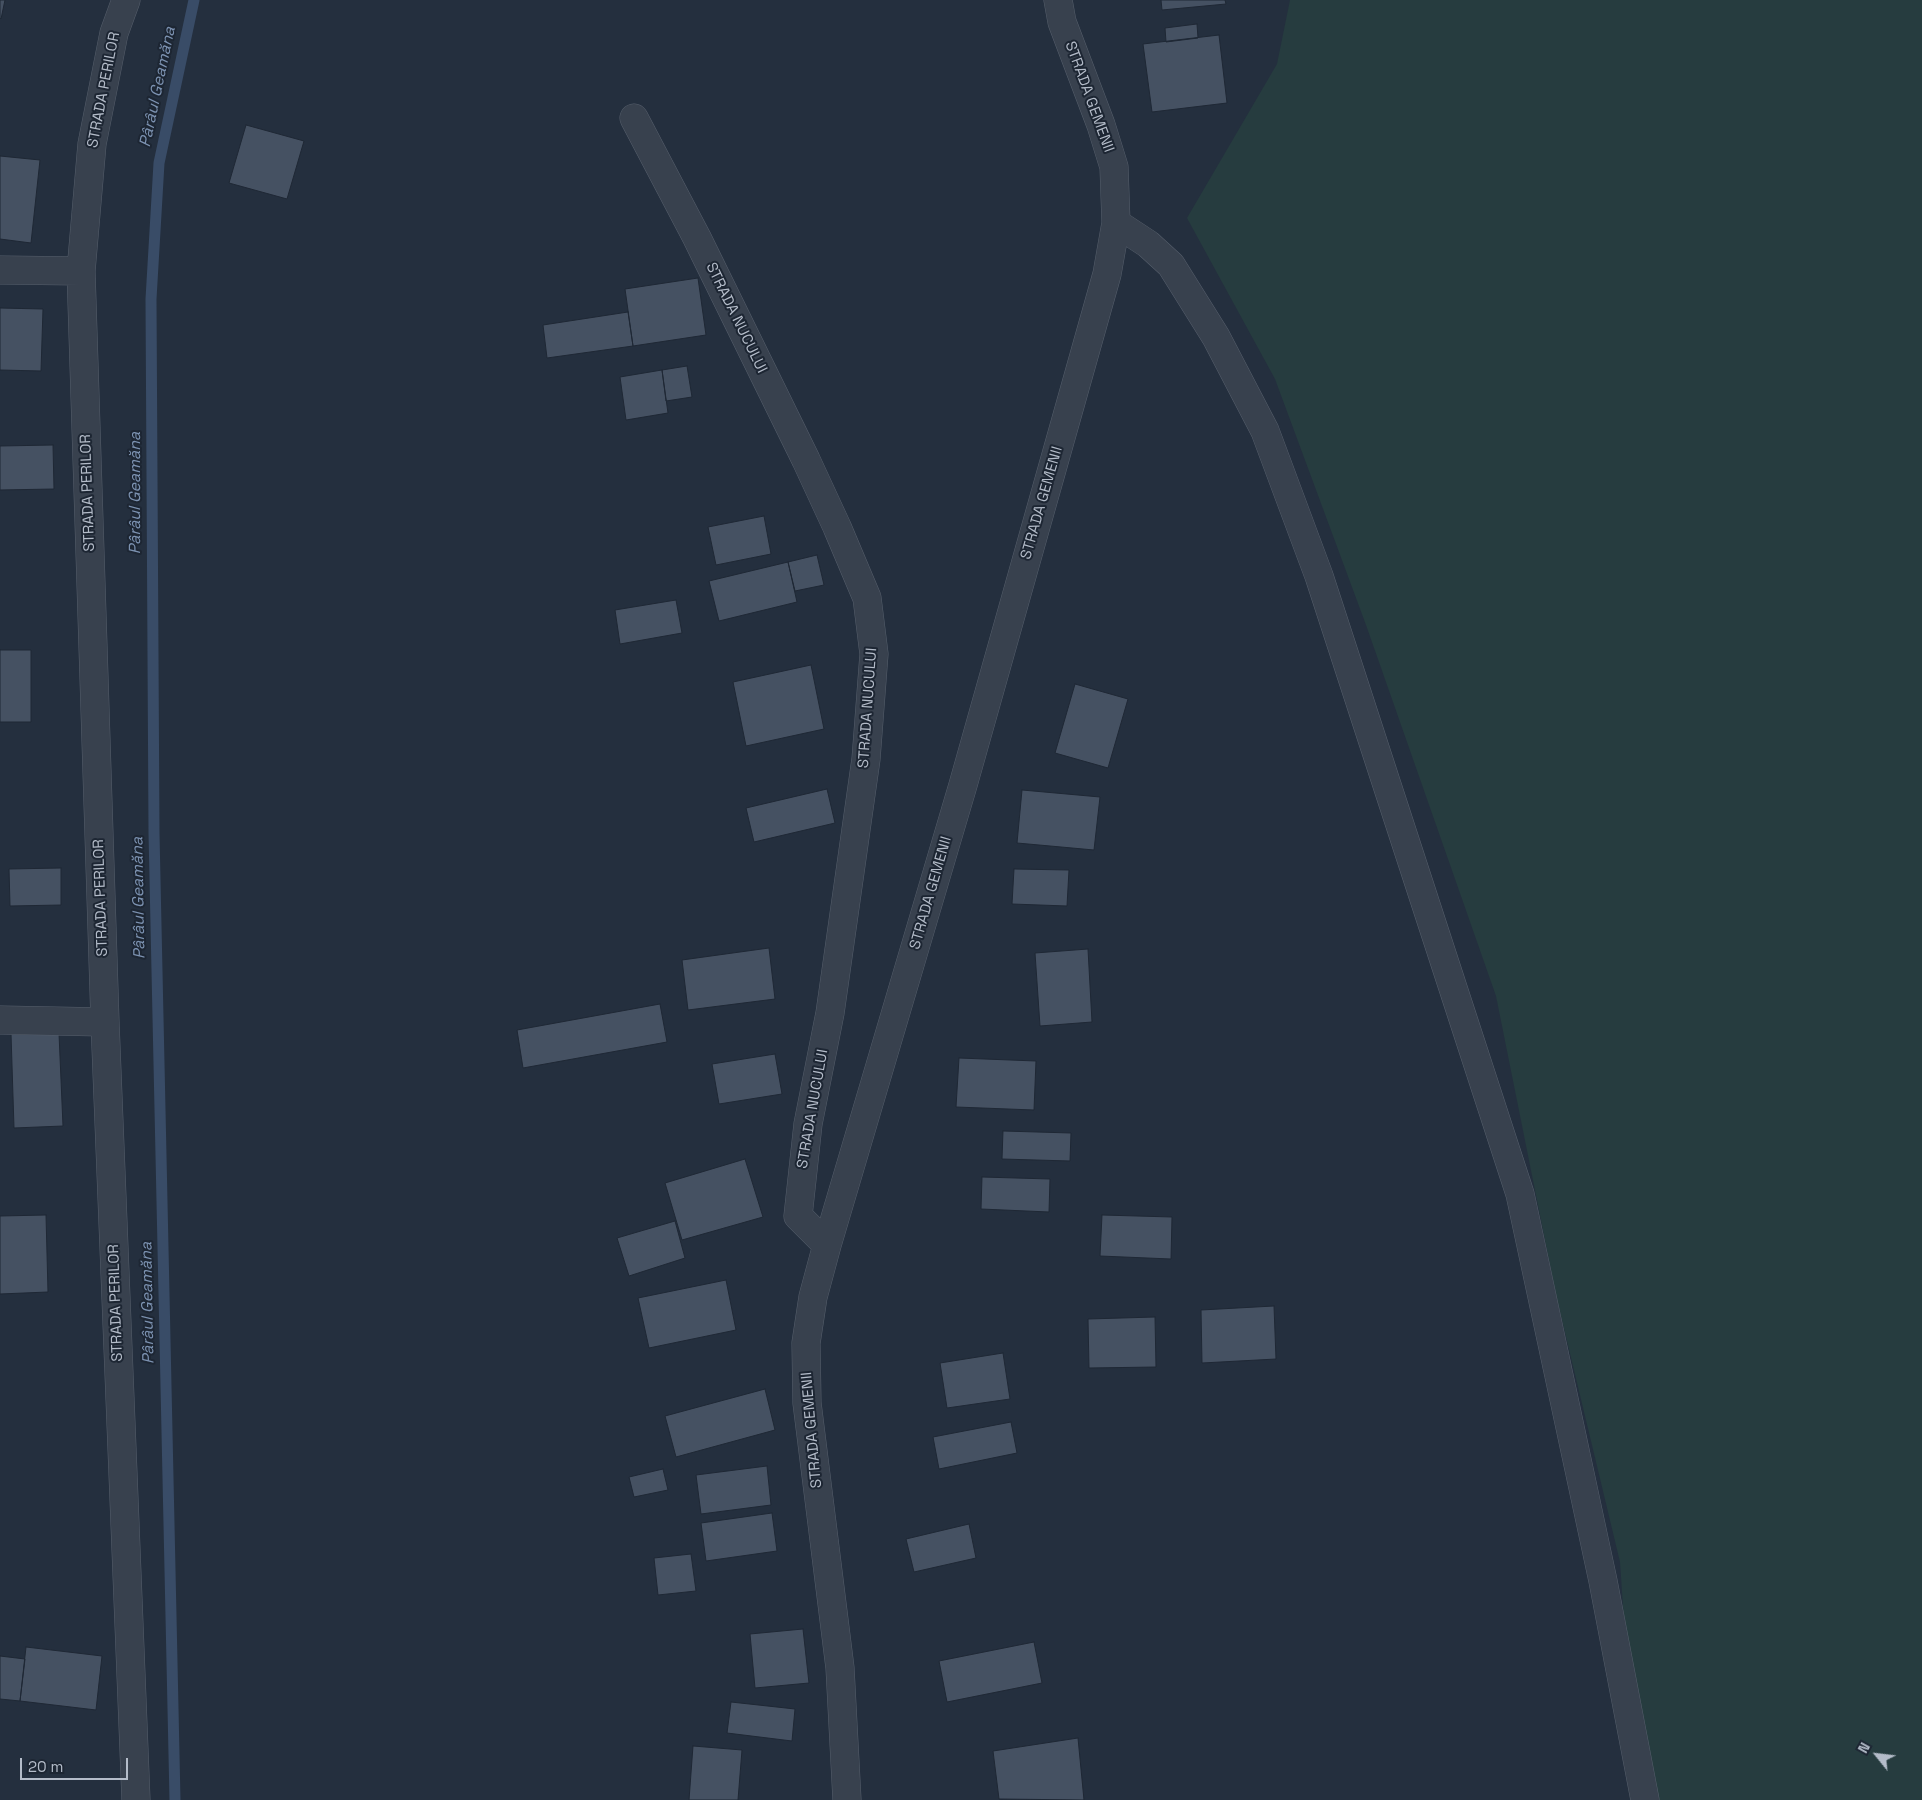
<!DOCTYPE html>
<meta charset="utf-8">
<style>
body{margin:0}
#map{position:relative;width:1922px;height:1800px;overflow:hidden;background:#242f3e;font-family:"Space Grotesk",sans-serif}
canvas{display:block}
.north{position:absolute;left:1852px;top:1730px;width:50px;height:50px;-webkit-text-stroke:4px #1d2633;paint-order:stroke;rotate:299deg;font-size:14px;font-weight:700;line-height:20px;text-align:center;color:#b4bcc9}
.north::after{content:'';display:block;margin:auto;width:18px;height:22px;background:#b4bcc9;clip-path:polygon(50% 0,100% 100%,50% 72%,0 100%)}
.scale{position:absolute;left:20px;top:1758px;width:108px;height:22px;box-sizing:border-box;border:2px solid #b4bcc9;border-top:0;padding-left:6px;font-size:15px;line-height:18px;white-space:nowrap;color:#b4bcc9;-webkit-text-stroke:4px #1d2633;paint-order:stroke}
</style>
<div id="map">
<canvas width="1922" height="1800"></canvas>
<div class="north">N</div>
<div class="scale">20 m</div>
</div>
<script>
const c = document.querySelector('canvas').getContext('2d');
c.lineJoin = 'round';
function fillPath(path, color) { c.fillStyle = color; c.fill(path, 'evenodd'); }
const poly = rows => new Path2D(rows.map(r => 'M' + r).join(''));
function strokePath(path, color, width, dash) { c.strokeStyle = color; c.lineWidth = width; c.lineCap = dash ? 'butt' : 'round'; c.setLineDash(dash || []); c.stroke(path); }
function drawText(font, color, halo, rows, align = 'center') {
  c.font = font + ' "Space Grotesk",sans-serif'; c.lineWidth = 4; c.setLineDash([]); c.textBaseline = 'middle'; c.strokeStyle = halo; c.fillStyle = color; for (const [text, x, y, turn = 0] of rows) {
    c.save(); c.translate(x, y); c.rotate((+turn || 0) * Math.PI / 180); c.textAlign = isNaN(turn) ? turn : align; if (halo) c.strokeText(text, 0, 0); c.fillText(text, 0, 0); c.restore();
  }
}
const green = poly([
 [1290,0,1922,0,1922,1800,1636,1800,1620,1562,1556,1295,1496,996,1366,625,1275,379,1187,218,1277,64]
]);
const stream = poly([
 [175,1800,154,833,151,299,159,163,194,0]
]);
const building = poly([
 [0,0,5,0,1,19,0,18,0,0],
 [1161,0,1225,0,1226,4,1162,10,1161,0],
 [1197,24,1198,38,1166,42,1165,28,1197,24],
 [1219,35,1227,103,1152,112,1143,44,1219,35],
 [246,125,304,141,287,199,229,183,246,125],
 [0,156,40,160,31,243,0,239,0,156],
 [698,278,706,335,633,346,625,289,698,278],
 [0,308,43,309,41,371,0,370,0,308],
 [628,312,633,346,547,358,543,325,628,312],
 [687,366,692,397,666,401,662,370,687,366],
 [662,370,668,413,626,420,620,377,662,370],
 [53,445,54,489,0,490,0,446,53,445],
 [764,516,771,554,716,565,708,527,764,516],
 [817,555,824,585,795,591,788,562,817,555],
 [788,562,797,602,719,621,709,581,788,562],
 [676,600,682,633,620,644,615,610,676,600],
 [0,650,31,650,31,722,0,722,0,650],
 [811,665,824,729,746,746,733,682,811,665],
 [1075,684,1128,699,1108,768,1055,753,1075,684],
 [827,789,835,823,754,842,746,808,827,789],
 [1022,790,1100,797,1094,850,1017,843,1022,790],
 [61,868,61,905,10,906,9,869,61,868],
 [1014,869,1069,870,1067,906,1012,904,1014,869],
 [769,948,775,999,688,1010,682,960,769,948],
 [1088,949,1092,1022,1040,1026,1035,953,1088,949],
 [660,1004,667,1042,523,1068,517,1030,660,1004],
 [59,1033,63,1126,14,1128,11,1034,59,1033],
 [775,1054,782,1094,719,1104,712,1064,775,1054],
 [959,1058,1036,1061,1034,1110,956,1107,959,1058],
 [1003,1131,1071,1133,1070,1161,1002,1159,1003,1131],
 [745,1159,763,1217,682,1240,665,1183,745,1159],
 [982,1177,1050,1179,1049,1212,981,1209,982,1177],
 [46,1215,48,1292,0,1294,0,1216,46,1215],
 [1102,1215,1172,1217,1171,1259,1100,1256,1102,1215],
 [675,1221,685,1258,629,1276,617,1238,675,1221],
 [726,1280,736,1330,649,1348,638,1298,726,1280],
 [1274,1306,1276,1359,1202,1363,1201,1310,1274,1306],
 [1155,1317,1156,1367,1089,1368,1088,1319,1155,1317],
 [1003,1353,1010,1399,947,1408,940,1363,1003,1353],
 [765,1389,775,1430,676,1457,665,1416,765,1389],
 [1011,1422,1017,1453,939,1469,933,1437,1011,1422],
 [767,1466,771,1505,701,1514,696,1475,767,1466],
 [663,1469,668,1490,634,1497,629,1477,663,1469],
 [772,1513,777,1551,706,1561,701,1523,772,1513],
 [969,1524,976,1558,914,1572,906,1539,969,1524],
 [691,1554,696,1591,658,1595,654,1558,691,1554],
 [803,1629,809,1683,755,1688,750,1634,803,1629],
 [1034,1642,1042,1683,947,1702,939,1661,1034,1642],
 [26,1647,102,1656,96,1710,20,1701,26,1647],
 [0,1656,25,1659,20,1701,0,1699,0,1656],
 [731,1702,795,1709,792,1741,727,1733,731,1702],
 [1078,1738,1084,1800,999,1799,993,1751,1078,1738],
 [693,1746,742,1750,738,1800,689,1800,693,1746]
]);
const minor = poly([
 [126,0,114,33,92,144,81,271,105,1022,136,1800],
 [634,118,697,238,806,460,837,527,867,598,874,654,866,759,830,1013,808,1124,798,1216,827,1245],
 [1116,223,1148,244,1171,265,1216,337,1265,431,1319,576,1520,1194,1603,1581,1645,1800],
 [0,270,81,271],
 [0,1020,105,1022],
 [847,1800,840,1668,807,1403,806,1343,813,1297,827,1245,963,785,1107,274,1116,223,1114,167,1101,125,1062,22,1058,0]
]);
const streetNames = [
 ["STRADA PERILOR",104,90,-79],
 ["STRADA GEMENII",1089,97,70],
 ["STRADA NUCULUI",736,318,64],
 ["STRADA PERILOR",88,493,-92],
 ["STRADA GEMENII",1042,503,-74],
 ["STRADA NUCULUI",868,708,-86],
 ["STRADA GEMENII",931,893,-74],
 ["STRADA PERILOR",101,898,-92],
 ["STRADA NUCULUI",813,1109,-80],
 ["STRADA PERILOR",116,1303,-92],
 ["STRADA GEMENII",812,1430,-95]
];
const waterNames = [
 ["Pârâul Geamăna",158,87,-78],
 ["Pârâul Geamăna",136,493,-90],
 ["Pârâul Geamăna",139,898,-91],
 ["Pârâul Geamăna",148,1303,-91]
];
fillPath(green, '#263c3f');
strokePath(stream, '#394c67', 11);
fillPath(building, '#455162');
strokePath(building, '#1f2835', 1);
strokePath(minor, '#565f6c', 29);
strokePath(minor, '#38414e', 28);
drawText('15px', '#b4bcc9', '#1d2633', streetNames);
drawText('italic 16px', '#7c92b1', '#1d2633', waterNames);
</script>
